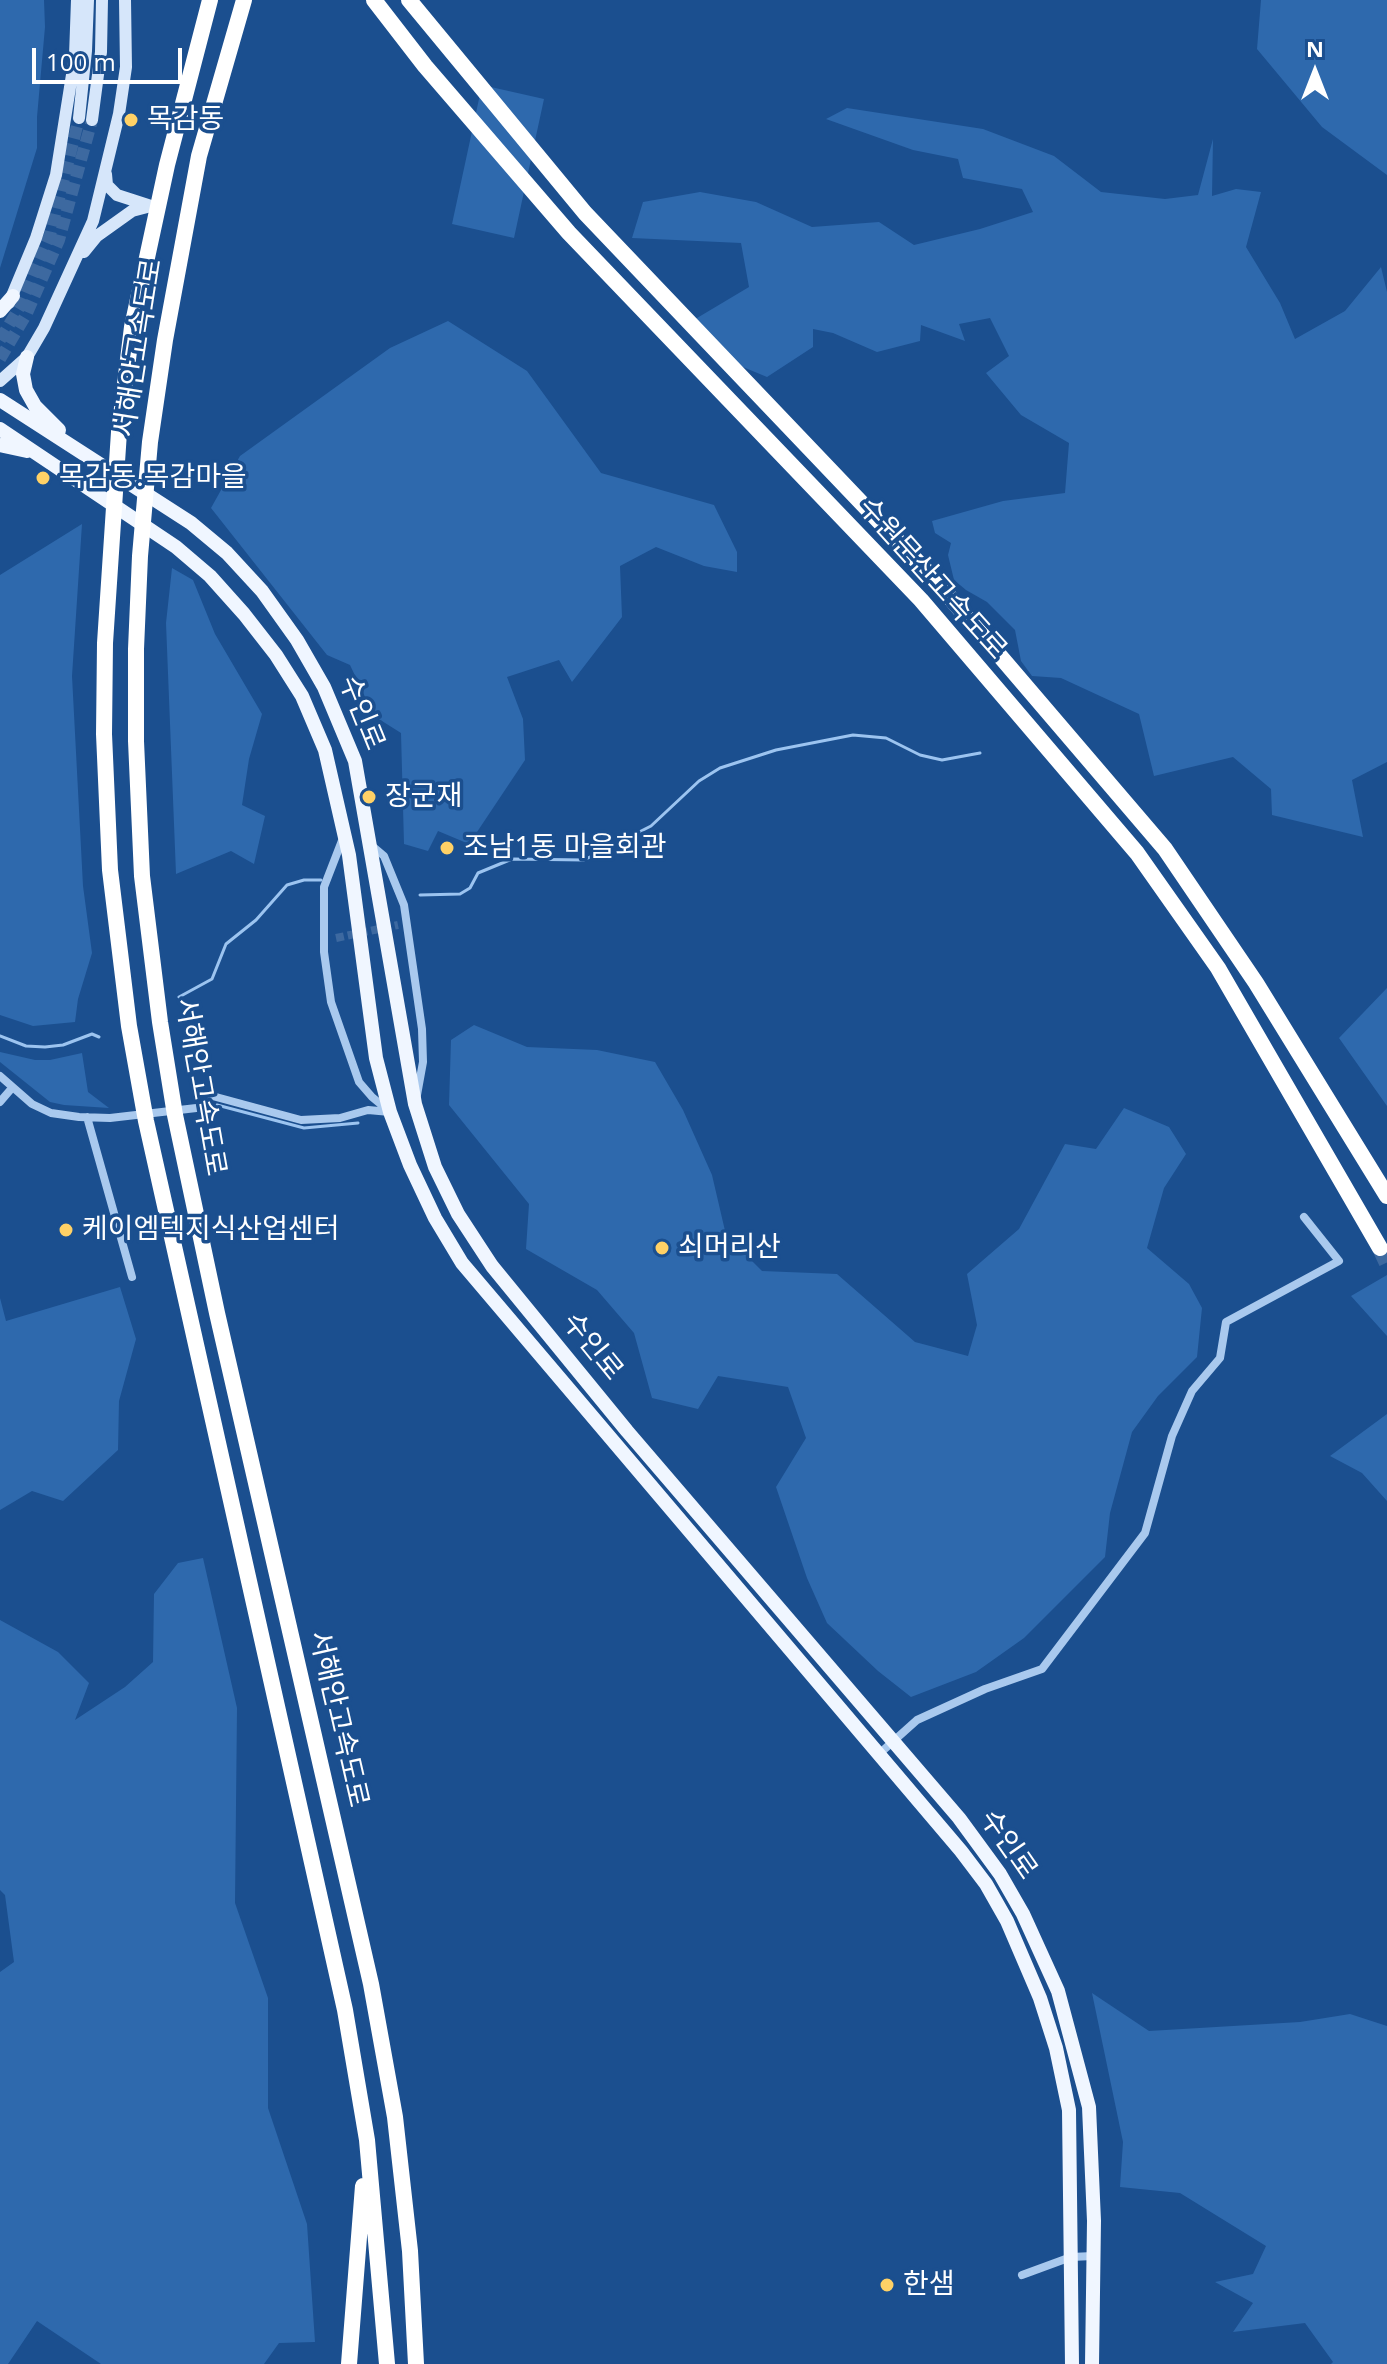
<!DOCTYPE html>
<meta charset="utf-8">
<style>
body{margin:0}
#map{position:relative;width:1387px;height:2364px;overflow:hidden;background:#1b4f8f;font-family:"Open Sans",sans-serif}
canvas{display:block}
.north{position:absolute;left:1275px;top:32px;width:80px;height:80px;-webkit-text-stroke:6px #1b4f8f;paint-order:stroke;rotate:0deg;font-size:22px;font-weight:700;line-height:32px;text-align:center;color:#fff}
.north::after{content:'';display:block;margin:auto;width:28px;height:36px;background:#fff;clip-path:polygon(50% 0,100% 100%,50% 72%,0 100%)}
.scale{position:absolute;left:32px;top:48px;width:150px;height:36px;box-sizing:border-box;border:4px solid #fff;border-top:0;padding-left:10px;font-size:24px;line-height:28px;white-space:nowrap;color:#fff;-webkit-text-stroke:6px #1b4f8f;paint-order:stroke}
</style>
<div id="map">
<canvas width="1387" height="2364"></canvas>
<div class="north">N</div>
<div class="scale">100 m</div>
</div>
<script>
const c = document.querySelector('canvas').getContext('2d');
c.lineJoin = 'round';
function fillPath(path, color) { c.fillStyle = color; c.fill(path, 'evenodd'); }
const poly = rows => new Path2D(rows.map(r => 'M' + r).join(''));
function strokePath(path, color, width, dash) { c.strokeStyle = color; c.lineWidth = width; c.lineCap = dash ? 'butt' : 'round'; c.setLineDash(dash || []); c.stroke(path); }
function drawText(font, color, halo, rows, align = 'center') {
  c.font = font + ' "Open Sans","Noto Sans KR",sans-serif'; c.lineWidth = 7; c.setLineDash([]); c.textBaseline = 'middle'; c.strokeStyle = halo; c.fillStyle = color; for (const [text, x, y, turn = 0] of rows) {
    c.save(); c.translate(x, y); c.rotate((+turn || 0) * Math.PI / 180); c.textAlign = isNaN(turn) ? turn : align; if (halo) c.strokeText(text, 0, 0); c.fillText(text, 0, 0); c.restore();
  }
}
const green = poly([
 [0,0,44,0,45,27,37,117,37,148,0,268],
 [1261,0,1387,0,1387,175,1322,127,1257,49],
 [482,85,544,99,514,238,452,224],
 [847,108,983,129,1054,156,1101,192,1165,199,1198,195,1213,139,1212,196,1236,189,1261,192,1246,247,1280,303,1295,339,1345,311,1381,267,1387,292,1387,762,1352,780,1363,837,1272,815,1271,789,1233,757,1154,776,1139,714,1061,678,1032,676,1021,661,1015,630,987,602,966,590,954,580,948,555,951,543,935,533,932,521,1003,501,1065,493,1069,443,1021,415,986,373,1009,356,990,318,959,324,965,341,921,325,920,341,877,352,833,333,813,329,813,347,767,377,714,355,692,321,749,287,741,243,632,238,643,202,700,192,756,202,812,227,879,222,914,245,980,229,1033,212,1022,189,963,178,958,159,913,150,826,119],
 [448,321,527,371,601,473,714,505,737,552,737,572,704,566,656,547,620,566,622,617,572,682,559,660,507,677,523,719,525,760,469,844,438,831,428,851,404,844,401,733,374,716,350,665,327,655,211,508,240,456,390,348],
 [82,524,72,676,83,886,92,953,78,999,75,1022,33,1026,0,1015,0,575],
 [172,568,193,580,215,634,262,714,249,759,242,805,265,816,254,864,231,851,176,874,166,623],
 [1387,988,1387,1106,1339,1038],
 [474,1025,527,1047,597,1050,655,1062,683,1110,712,1175,726,1235,762,1271,837,1274,915,1342,968,1356,977,1325,967,1274,1019,1229,1065,1144,1096,1149,1124,1108,1169,1127,1186,1154,1164,1188,1147,1248,1189,1284,1202,1308,1197,1357,1158,1396,1132,1432,1110,1513,1105,1557,1024,1638,976,1672,911,1697,878,1671,827,1623,807,1578,776,1487,806,1438,788,1387,718,1376,698,1409,652,1398,634,1333,597,1290,526,1249,529,1204,449,1105,451,1040],
 [0,1052,35,1060,50,1060,82,1053,88,1092,109,1108,64,1105,50,1102,0,1062],
 [1387,1275,1387,1336,1351,1296],
 [120,1287,136,1339,119,1401,118,1450,63,1501,32,1491,0,1510,0,1298,6,1321],
 [1387,1414,1387,1501,1362,1473,1330,1456],
 [203,1558,237,1708,235,1903,268,1998,268,2108,307,2224,315,2342,279,2343,264,2364,101,2364,37,2321,8,2364,0,2364,0,1972,14,1962,5,1895,0,1890,0,1620,58,1652,89,1683,75,1720,125,1687,153,1662,154,1594,178,1563],
 [1092,1993,1149,2031,1300,2022,1350,2014,1387,2026,1387,2364,1331,2364,1333,2362,1305,2323,1233,2332,1253,2303,1215,2282,1253,2274,1266,2246,1180,2193,1120,2187,1123,2142]
]);
const stream = poly([
 [420,895,460,894,470,888,478,873,512,859,584,860,651,826,699,781,720,768,776,750,853,735,886,738,920,755,942,760,980,753],
 [179,997,212,979,226,944,256,920,287,885,304,880,321,880],
 [0,1036,26,1046,45,1047,63,1045,92,1034,99,1037],
 [217,1105,304,1128,358,1123]
]);
const streetTunnel = poly([
 [336,938,398,925]
]);
const secondaryTunnel = poly([
 [0,340,19,308,50,235,79,118],
 [0,359,27,313,59,240,92,120]
]);
const highwayTunnel = poly([
 [1380,1248,1387,1263]
]);
const street = poly([
 [343,838,324,887,324,952,331,1002,359,1082,372,1097,389,1111],
 [371,845,384,856,404,905,422,1029,423,1062,417,1095],
 [0,1076,32,1104,51,1113,79,1117,110,1118,205,1107,205,1094,301,1120,340,1118,368,1110,390,1112],
 [0,1102,12,1088],
 [87,1117,132,1277],
 [879,1754,917,1720,985,1689,1042,1669,1145,1533,1172,1436,1192,1391,1220,1358,1226,1322,1339,1261,1304,1217],
 [1022,2275,1071,2257,1093,2256]
]);
const secondary = poly([
 [79,118,86,51,88,0],
 [92,120,101,52,102,0],
 [106,174,107,185,117,195,151,206],
 [84,252,97,236,132,211,151,206],
 [9,303,36,238,56,175,75,56,77,0],
 [0,381,27,357,44,328,93,221,119,114,126,67,125,0]
]);
const primary = poly([
 [0,311,13,296],
 [27,357,23,374,26,390,35,406,59,430],
 [0,400,191,523,227,553,262,591,297,640,324,687,355,761,415,1104,435,1167,458,1214,492,1266,627,1431,959,1818,1000,1874,1023,1914,1058,1991,1089,2107,1094,2221,1092,2364],
 [0,429,176,547,210,576,244,614,276,655,302,696,325,750,349,855,376,1058,390,1112,410,1165,435,1218,462,1263,961,1851,986,1884,1007,1921,1040,1998,1056,2048,1069,2110,1072,2364],
 [0,445,27,451]
]);
const highway = poly([
 [210,0,167,165,132,327,119,432,105,643,104,734,110,870,129,1026,146,1121,345,2010,367,2140,387,2364],
 [244,0,199,156,165,340,150,442,140,556,136,649,136,741,142,876,160,1022,175,1115,217,1313,371,1984,395,2117,410,2251,416,2364],
 [374,0,425,66,569,233,921,600,1137,853,1218,968,1380,1248],
 [409,0,585,213,935,580,1165,849,1256,983,1387,1196],
 [349,2364,363,2186]
]);
const markers = [
 [131,120,8,"#ffd166"],
 [43,478,8,"#ffd166"],
 [369,797,8,"#ffd166"],
 [447,848,8,"#ffd166"],
 [66,1230,8,"#ffd166"],
 [662,1248,8,"#ffd166"],
 [887,2285,8,"#ffd166"]
];
const poiNames = [
 ["목감동",147,120],
 ["목감동.목감마을",59,478],
 ["장군재",385,797],
 ["조남1동 마을회관",463,848],
 ["케이엠텍지식산업센터",82,1230],
 ["쇠머리산",678,1248],
 ["한샘",903,2285]
];
const streetNames = [
 ["서해안고속도로",139,348,-81],
 ["수원문산고속도로",932,579,48],
 ["수인로",361,713,68],
 ["서해안고속도로",200,1087,80],
 ["수인로",592,1347,51],
 ["서해안고속도로",338,1719,77],
 ["수인로",1008,1845,55]
];
fillPath(green, '#2e69ad');
strokePath(stream, '#9cc4f0', 3);
strokePath(streetTunnel, '#3d69a0', 8, [8, 4]);
strokePath(secondaryTunnel, '#3d69a0', 12, [12, 6]);
strokePath(highwayTunnel, '#3d69a0', 16, [16, 8]);
strokePath(street, '#a9c9ee', 8);
strokePath(secondary, '#d6e6fa', 12);
strokePath(primary, '#f0f6ff', 14);
strokePath(highway, '#fff', 16);
for (const [x, y, r, color] of markers) { const dot = new Path2D(); dot.arc(x, y, r, 0, 2 * Math.PI); c.fillStyle = color; c.fill(dot); strokePath(dot, '#1b4f8f', 3); }
drawText('28px', '#fff', '#1b4f8f', poiNames, 'left');
drawText('28px', '#fff', '#1b4f8f', streetNames);
</script>
